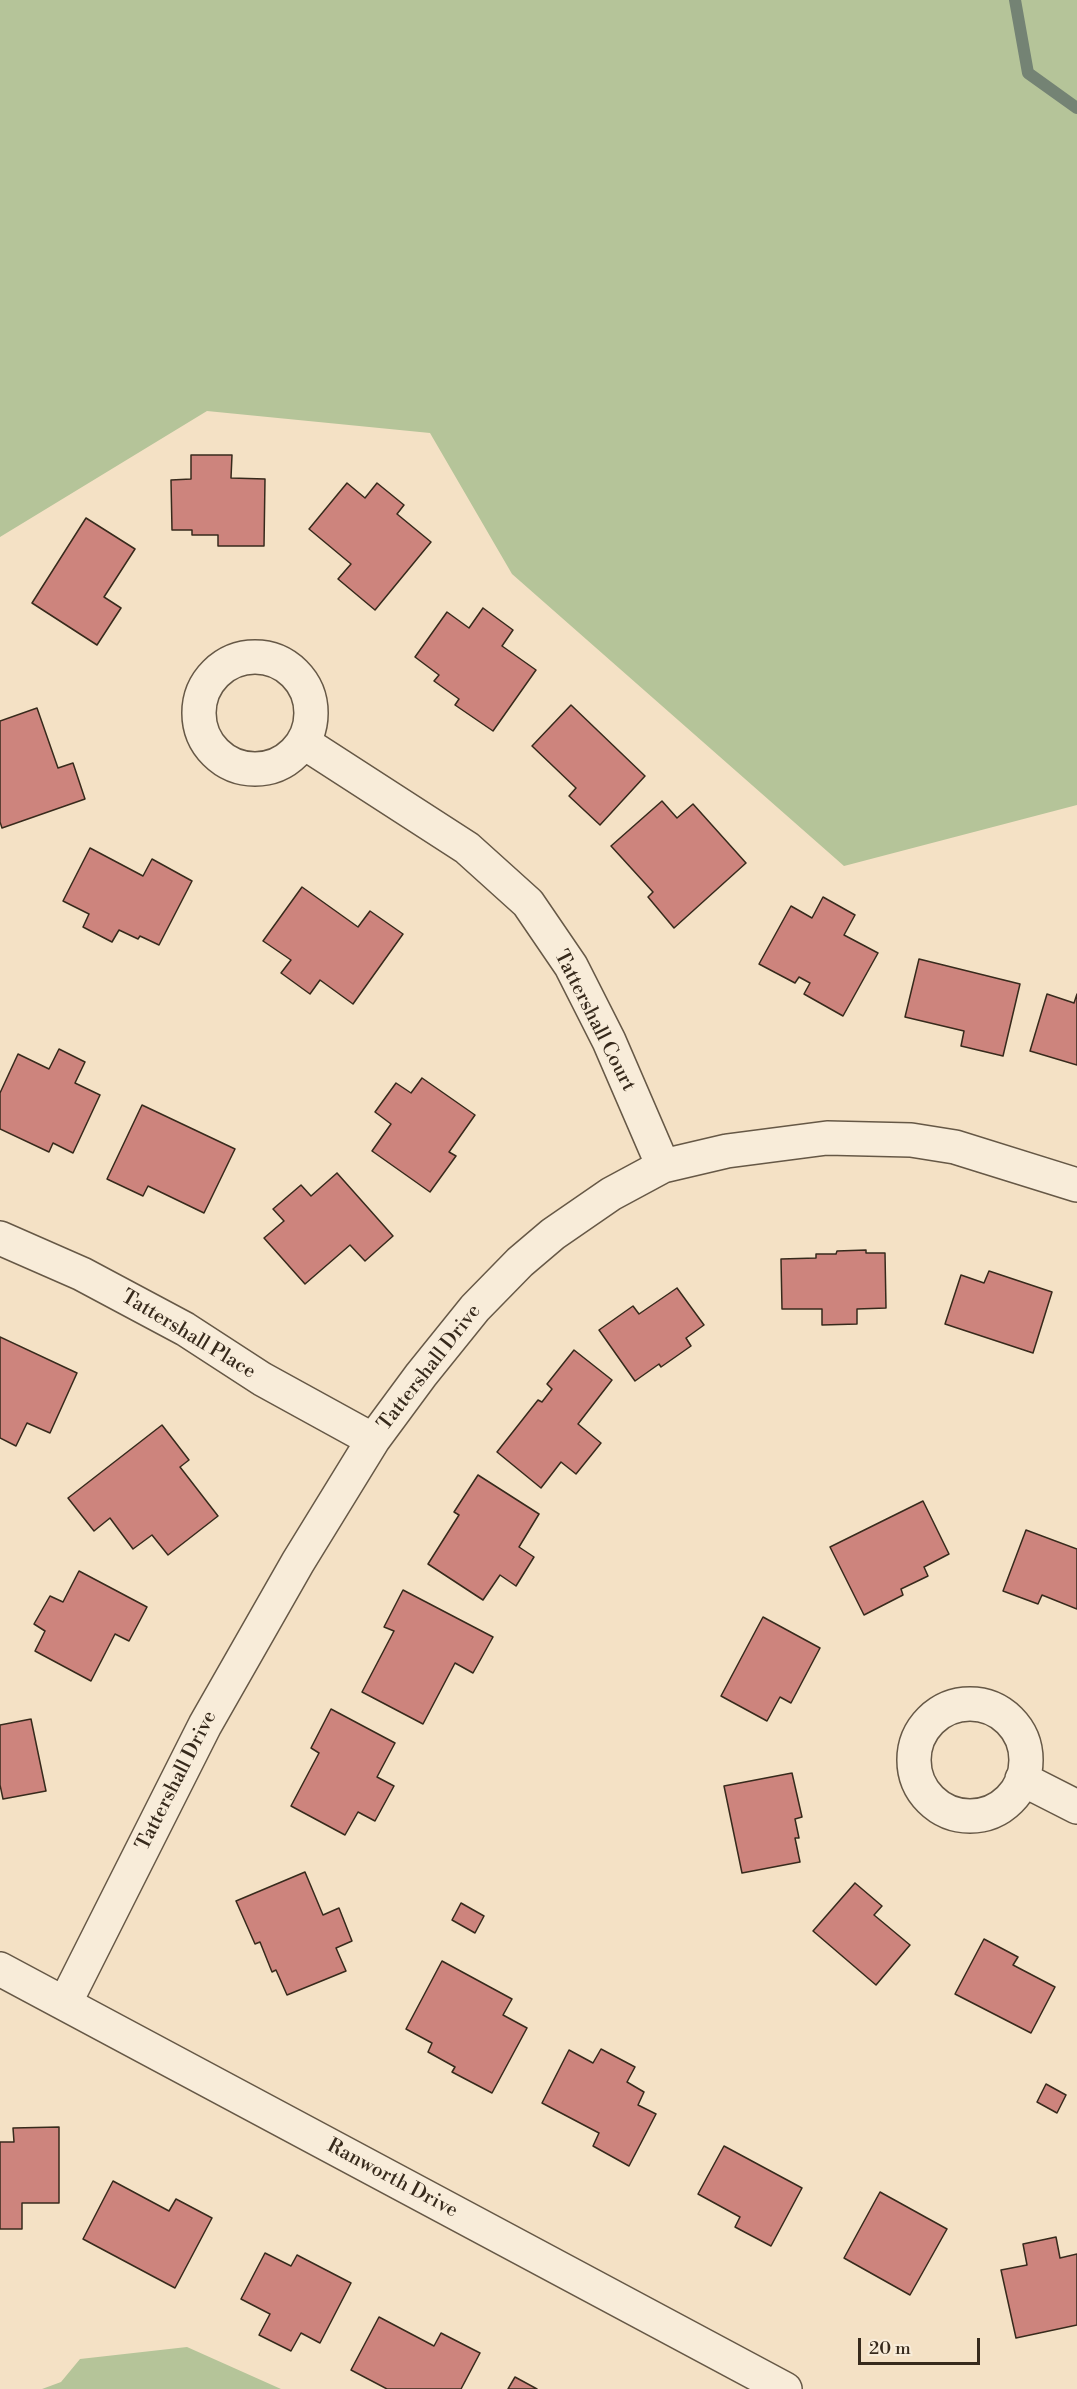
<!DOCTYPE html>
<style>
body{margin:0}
#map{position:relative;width:1077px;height:2389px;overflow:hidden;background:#f4e1c5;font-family:"Libre Bodoni",serif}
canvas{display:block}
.scale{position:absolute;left:858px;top:2338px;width:122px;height:27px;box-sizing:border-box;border:3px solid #372a1c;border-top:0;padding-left:8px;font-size:18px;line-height:21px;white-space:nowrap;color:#372a1c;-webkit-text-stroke:4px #f8ecd9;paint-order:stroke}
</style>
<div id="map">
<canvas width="1077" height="2389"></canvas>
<div class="scale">20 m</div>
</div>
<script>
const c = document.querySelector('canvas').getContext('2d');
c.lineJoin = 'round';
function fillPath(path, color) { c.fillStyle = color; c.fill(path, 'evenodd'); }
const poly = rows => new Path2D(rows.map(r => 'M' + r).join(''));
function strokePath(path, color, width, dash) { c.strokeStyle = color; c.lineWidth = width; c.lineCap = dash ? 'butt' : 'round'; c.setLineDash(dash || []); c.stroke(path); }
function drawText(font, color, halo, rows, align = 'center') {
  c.font = font + ' "Libre Bodoni",serif'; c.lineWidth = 4.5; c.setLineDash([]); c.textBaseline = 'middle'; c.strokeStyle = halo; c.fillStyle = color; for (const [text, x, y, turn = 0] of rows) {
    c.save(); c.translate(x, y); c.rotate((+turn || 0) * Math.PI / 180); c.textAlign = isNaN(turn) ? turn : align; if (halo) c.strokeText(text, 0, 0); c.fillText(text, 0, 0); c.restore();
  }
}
const green = poly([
 [0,0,1077,0,1077,805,844,866,512,574,430,433,207,411,0,537],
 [187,2347,281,2389,42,2389,61,2382,80,2359]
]);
const stream = poly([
 [1015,0,1028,73,1077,108]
]);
const building = poly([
 [191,455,232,455,231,478,265,479,264,546,218,546,218,535,192,535,192,530,172,530,171,480,191,479,191,455],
 [347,483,365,498,377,483,404,505,397,514,431,542,375,610,338,579,351,564,309,529,347,483],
 [86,518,135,549,104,597,121,608,97,645,32,603,86,518],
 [483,608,513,630,502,646,536,670,493,731,455,705,459,699,434,681,439,675,415,657,447,612,469,628,483,608],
 [571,705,645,776,600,825,569,796,576,788,532,746,571,705],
 [37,708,58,768,73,763,85,799,2,828,0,822,0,721,37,708],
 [662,801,677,818,693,804,746,863,674,928,648,897,653,892,611,846,662,801],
 [90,848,143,876,152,859,192,881,159,945,140,936,138,939,119,930,112,942,83,927,89,914,63,901,90,848],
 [302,887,358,927,370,911,403,934,353,1004,320,980,310,994,281,973,291,960,263,941,302,887],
 [823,897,855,915,844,935,878,953,843,1016,804,994,810,983,799,977,795,983,759,964,791,906,812,918,823,897],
 [919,959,1020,984,1003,1056,961,1046,964,1031,905,1017,919,959],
 [1047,994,1074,1003,1077,994,1077,1065,1030,1051,1047,994],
 [59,1049,85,1062,75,1083,100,1095,73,1153,53,1143,49,1152,0,1129,0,1093,18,1054,49,1069,59,1049],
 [422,1078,475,1115,449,1152,456,1156,430,1192,372,1151,391,1124,375,1112,396,1083,411,1093,422,1078],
 [142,1105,235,1149,204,1213,148,1186,143,1196,107,1179,142,1105],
 [337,1173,393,1236,365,1261,350,1245,305,1284,264,1238,284,1221,273,1209,301,1185,311,1196,337,1173],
 [866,1250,866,1253,885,1253,886,1308,857,1309,857,1324,822,1325,822,1309,782,1309,781,1259,816,1258,816,1254,836,1254,837,1251,866,1250],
 [989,1271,1052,1292,1033,1353,945,1324,961,1275,984,1283,989,1271],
 [677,1288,704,1325,686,1338,691,1346,661,1367,659,1364,635,1381,599,1330,633,1306,639,1314,677,1288],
 [0,1337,77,1373,50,1433,27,1423,16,1446,0,1438,0,1337],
 [574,1350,612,1380,578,1424,601,1443,576,1474,561,1462,541,1488,497,1452,538,1400,542,1402,552,1389,547,1384,574,1350],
 [162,1425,189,1460,180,1467,218,1516,168,1555,152,1535,133,1549,110,1518,94,1531,68,1498,162,1425],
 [478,1475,539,1514,519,1547,534,1557,516,1586,500,1575,483,1600,428,1564,459,1515,454,1512,478,1475],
 [923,1501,949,1554,924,1567,928,1576,901,1589,903,1595,864,1615,830,1547,923,1501],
 [1026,1530,1077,1549,1077,1609,1042,1595,1038,1604,1003,1591,1026,1530],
 [79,1571,147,1607,129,1641,115,1634,91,1681,35,1651,45,1631,34,1624,50,1596,63,1602,79,1571],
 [403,1590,493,1637,473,1673,455,1663,423,1724,362,1692,394,1631,384,1627,403,1590],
 [763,1617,820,1648,791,1703,780,1697,767,1721,721,1696,763,1617],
 [331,1709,395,1743,377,1777,394,1786,375,1821,358,1812,345,1835,291,1806,319,1753,311,1748,331,1709],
 [31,1719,46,1791,3,1799,0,1785,0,1725,31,1719],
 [792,1773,802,1817,795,1819,799,1838,795,1838,800,1862,742,1873,724,1786,792,1773],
 [305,1872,323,1915,339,1908,352,1941,336,1948,346,1971,287,1995,276,1970,272,1972,260,1942,255,1944,236,1901,305,1872],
 [855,1883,882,1906,874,1915,910,1945,876,1985,813,1931,855,1883],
 [461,1903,484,1916,475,1933,452,1920,461,1903],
 [984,1939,1018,1957,1013,1965,1055,1987,1031,2033,955,1994,984,1939],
 [442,1961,512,1999,503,2015,527,2028,492,2093,452,2072,455,2067,428,2052,432,2043,406,2029,442,1961],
 [601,2049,635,2067,627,2082,644,2092,638,2105,656,2114,629,2166,593,2146,599,2133,542,2103,569,2050,593,2063,601,2049],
 [1046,2084,1066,2095,1057,2113,1037,2102,1046,2084],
 [59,2127,59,2203,22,2203,22,2229,0,2229,0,2142,14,2142,13,2128,59,2127],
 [724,2146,802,2188,771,2246,735,2227,740,2217,698,2194,724,2146],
 [113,2181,169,2211,176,2199,212,2218,175,2288,83,2239,113,2181],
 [880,2192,947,2229,910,2295,844,2258,880,2192],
 [1056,2237,1060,2258,1077,2254,1077,2325,1016,2338,1001,2270,1027,2265,1023,2244,1056,2237],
 [265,2253,291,2266,297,2255,351,2283,320,2343,301,2333,291,2351,259,2335,270,2314,241,2299,265,2253],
 [379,2317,434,2346,441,2333,480,2353,461,2389,387,2389,351,2370,379,2317],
 [515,2377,537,2389,508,2389,515,2377]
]);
const street = poly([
 '199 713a56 56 0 1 1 112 0a56 56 0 1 1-112 0Z',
 [303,742,467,848,528,903,571,966,609,1041,663,1166],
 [0,1238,82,1274,185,1329,262,1379,373,1440],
 '914 1760a56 56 0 1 1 112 0a56 56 0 1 1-112 0Z',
 [1022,1779,1077,1807],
 [0,1969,785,2389],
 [65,2003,205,1725,298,1562,373,1440,421,1375,475,1308,520,1262,553,1234,611,1194,663,1166,727,1151,827,1138,911,1140,955,1147,1077,1185]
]);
const streetNames = [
 ["Tattershall Court",594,1021,63],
 ["Tattershall Place",188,1335,31],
 ["Tattershall Drive",430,1368,-52],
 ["Tattershall Drive",177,1781,-63],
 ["Ranworth Drive",392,2179,28]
];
fillPath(green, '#b5c499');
strokePath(stream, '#748374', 12);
fillPath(building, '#cd847d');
strokePath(building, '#372a1c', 1.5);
strokePath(street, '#665846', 36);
strokePath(street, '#f8ecd9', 33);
drawText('20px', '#372a1c', '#f8ecd9', streetNames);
</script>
